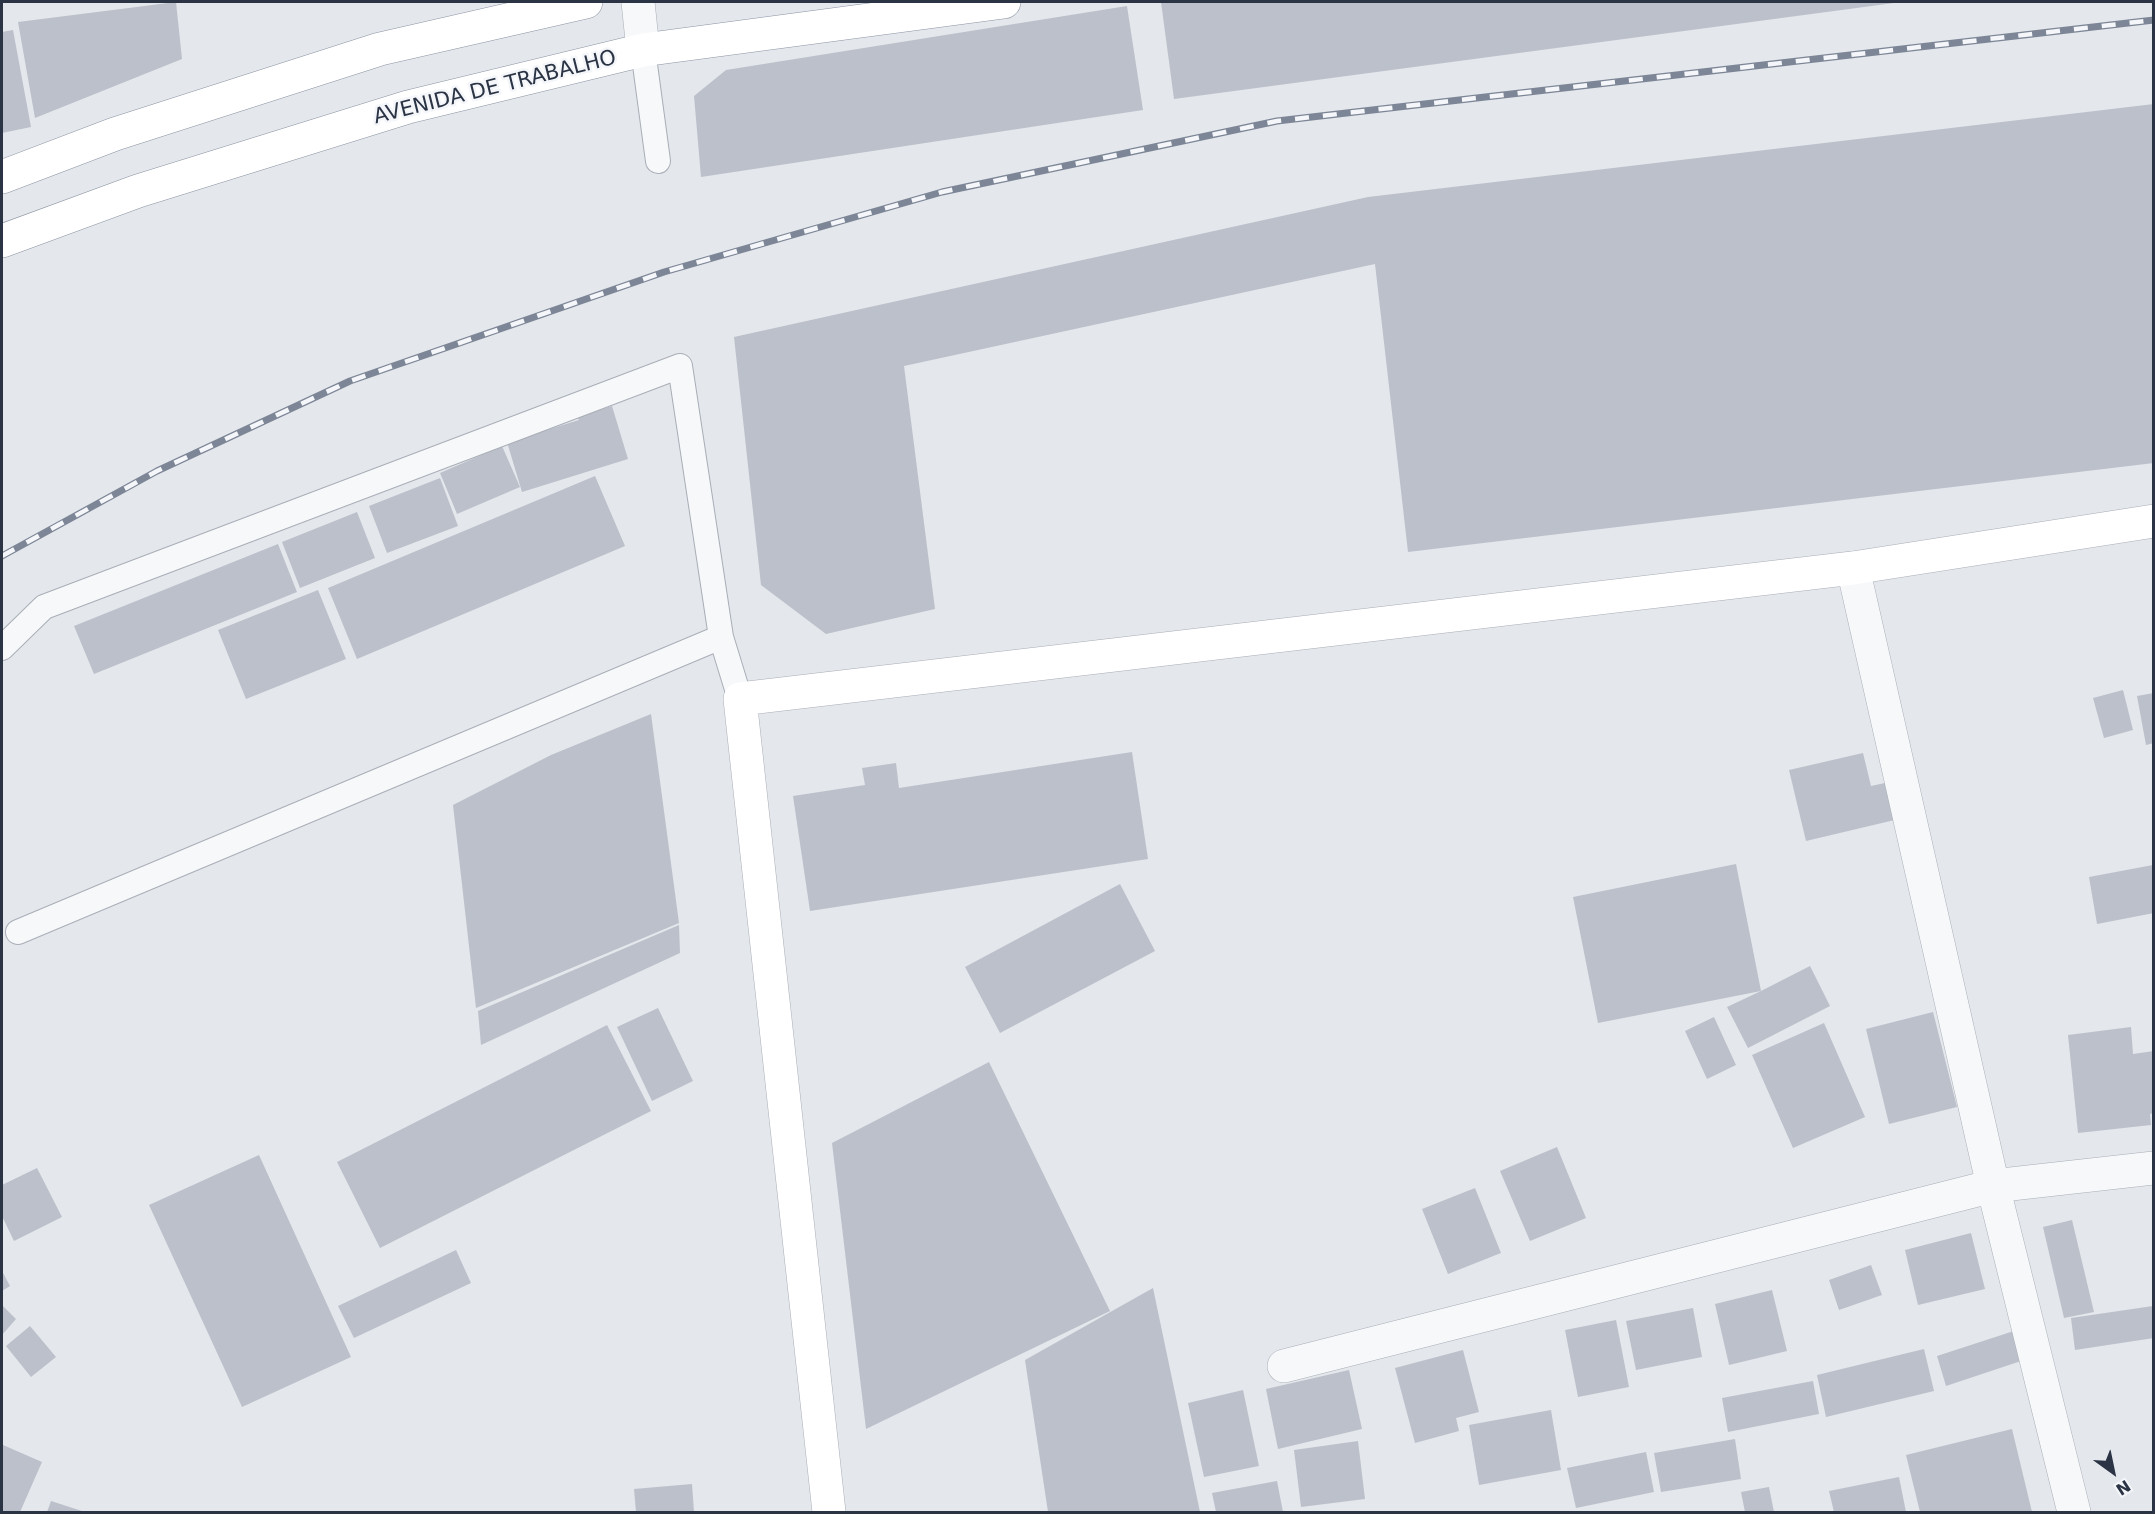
<!DOCTYPE html>
<style>
body{margin:0}
#map{position:relative;width:2155px;height:1514px;overflow:hidden;background:#e4e7ec;font-family:"DejaVu Sans",sans-serif}
canvas{display:block}
.frame{position:absolute;inset:0;border:3px solid #2b3445;pointer-events:none}
.north{position:absolute;left:2083px;top:1442px;width:60px;height:60px;-webkit-text-stroke:4px #f4f6f9;paint-order:stroke;rotate:147deg;font-size:16px;font-weight:700;line-height:24px;text-align:center;color:#2b3445}
.north::after{content:'';display:block;margin:auto;width:21px;height:27px;background:#2b3445;clip-path:polygon(50% 0,100% 100%,50% 72%,0 100%)}
</style>
<div id="map">
<canvas width="2155" height="1514"></canvas>
<div class="frame"></div>
<div class="north">N</div>
</div>
<script>
const c = document.querySelector('canvas').getContext('2d');
c.lineJoin = 'round';
function fillPath(path, color) { c.fillStyle = color; c.fill(path, 'evenodd'); }
const poly = rows => new Path2D(rows.map(r => 'M' + r).join(''));
function strokePath(path, color, width, dash) { c.strokeStyle = color; c.lineWidth = width; c.lineCap = dash ? 'butt' : 'round'; c.setLineDash(dash || []); c.stroke(path); }
function drawText(font, color, halo, rows, align = 'center') {
  c.font = font + ' "DejaVu Sans",sans-serif'; c.lineWidth = 5; c.setLineDash([]); c.textBaseline = 'middle'; c.strokeStyle = halo; c.fillStyle = color; for (const [text, x, y, turn = 0] of rows) {
    c.save(); c.translate(x, y); c.rotate((+turn || 0) * Math.PI / 180); c.textAlign = isNaN(turn) ? turn : align; if (halo) c.strokeText(text, 0, 0); c.fillText(text, 0, 0); c.restore();
  }
}
const building = poly([
 [176,2,182,59,35,118,18,22],
 [1161,2,1894,2,1894,3,1174,99],
 [1127,6,1143,110,701,177,694,96,726,70],
 [13,30,31,127,2,133,2,32],
 [2154,104,2154,463,1408,552,1375,264,904,366,935,609,826,634,761,585,734,337,1368,197],
 [612,406,628,459,522,492,507,442,579,420,577,417],
 [502,446,520,487,457,514,440,473],
 [595,476,625,546,357,659,328,588],
 [440,478,458,526,387,553,369,506],
 [357,512,375,558,300,588,282,542],
 [278,544,297,592,94,674,74,626],
 [318,590,346,659,246,699,218,630],
 [2123,690,2133,730,2104,738,2093,698],
 [2154,693,2154,743,2146,745,2137,696],
 [651,714,679,923,476,1008,453,805,551,755],
 [1132,752,1148,859,810,911,793,796,865,785,862,768,896,763,899,788],
 [1863,753,1871,786,1894,781,1903,818,1806,841,1789,770],
 [1736,864,1761,991,1810,966,1830,1006,1748,1048,1727,1007,1761,991,1598,1023,1573,897],
 [2153,865,2154,913,2097,924,2089,877],
 [1120,884,1155,951,1000,1033,965,967],
 [679,925,680,953,481,1045,478,1011],
 [658,1008,693,1081,652,1101,617,1027],
 [1933,1012,1957,1107,1889,1124,1866,1029],
 [1714,1017,1736,1065,1707,1079,1685,1031],
 [1824,1023,1865,1117,1793,1148,1752,1055],
 [607,1025,651,1111,380,1248,337,1162],
 [2131,1027,2133,1054,2154,1051,2154,1113,2150,1114,2151,1125,2078,1133,2068,1035],
 [989,1062,1110,1311,866,1429,832,1143],
 [1557,1147,1586,1218,1530,1241,1500,1171],
 [259,1155,351,1357,242,1407,149,1205],
 [37,1168,62,1217,14,1241,2,1216,2,1185],
 [1475,1188,1501,1253,1448,1274,1422,1209],
 [2072,1220,2094,1312,2064,1318,2043,1227],
 [1971,1233,1985,1289,1918,1305,1905,1250],
 [456,1250,471,1283,354,1338,338,1306],
 [1871,1265,1882,1295,1839,1310,1829,1280],
 [2,1271,10,1286,2,1291],
 [1153,1288,1200,1512,1048,1512,1025,1360],
 [1772,1290,1787,1351,1729,1365,1715,1304],
 [2,1305,16,1319,2,1335],
 [2153,1306,2154,1338,2075,1350,2071,1318],
 [1693,1308,1702,1357,1636,1370,1626,1321],
 [1616,1320,1629,1387,1578,1397,1565,1330],
 [30,1326,56,1357,31,1377,6,1346],
 [2020,1329,2030,1358,1946,1386,1937,1356],
 [1924,1349,1934,1391,1826,1417,1817,1375],
 [1463,1350,1479,1412,1456,1418,1459,1431,1415,1443,1395,1368],
 [1349,1370,1362,1429,1278,1449,1266,1389],
 [1813,1381,1819,1414,1728,1432,1722,1398],
 [1243,1390,1259,1466,1204,1477,1188,1403],
 [1551,1410,1561,1470,1479,1485,1469,1425],
 [2012,1429,2032,1512,1920,1512,1906,1455],
 [1735,1439,1741,1479,1661,1492,1654,1453],
 [1358,1441,1365,1499,1301,1507,1294,1450],
 [3,1445,42,1462,20,1512,2,1512],
 [1646,1452,1654,1492,1576,1508,1567,1468],
 [1899,1477,1906,1512,1834,1512,1829,1491],
 [1277,1481,1283,1512,1216,1512,1212,1493],
 [692,1484,694,1512,636,1512,634,1489],
 [1769,1487,1774,1512,1745,1512,1741,1492],
 [51,1501,85,1512,47,1512]
]);
const lane = poly([
 [643,50,658,161],
 [2,648,44,607,680,366,721,637,740,699],
 [18,932,721,637]
]);
const street = poly([
 [638,2,643,50],
 [1853,568,1993,1186,2074,1512],
 [1284,1366,1993,1186,2154,1168]
]);
const secondary = poly([
 [829,1512,740,699,1853,568,2154,521]
]);
const highway = poly([
 [2,177,115,134,380,49,586,2],
 [2,241,138,191,408,107,643,50,1004,2]
]);
const rail = poly([
 [2,556,157,471,350,381,664,272,942,192,1277,121,2154,20]
]);
const streetNames = [
 ["AVENIDA DE TRABALHO",495,88,-14]
];
fillPath(building, '#bbc0ca');
strokePath(lane, '#a9aeb7', 26);
strokePath(street, '#a9aeb7', 34);
strokePath(secondary, '#a9aeb7', 34);
strokePath(highway, '#8b94a3', 34);
strokePath(lane, '#f7f8fa', 24);
strokePath(street, '#f7f8fa', 33);
strokePath(secondary, '#fff', 33);
strokePath(highway, '#fff', 33);
strokePath(rail, '#7d8696', 7);
strokePath(rail, '#f4f6f9', 4.5, [14]);
drawText('21px', '#2b3445', '#f4f6f9', streetNames);
</script>
